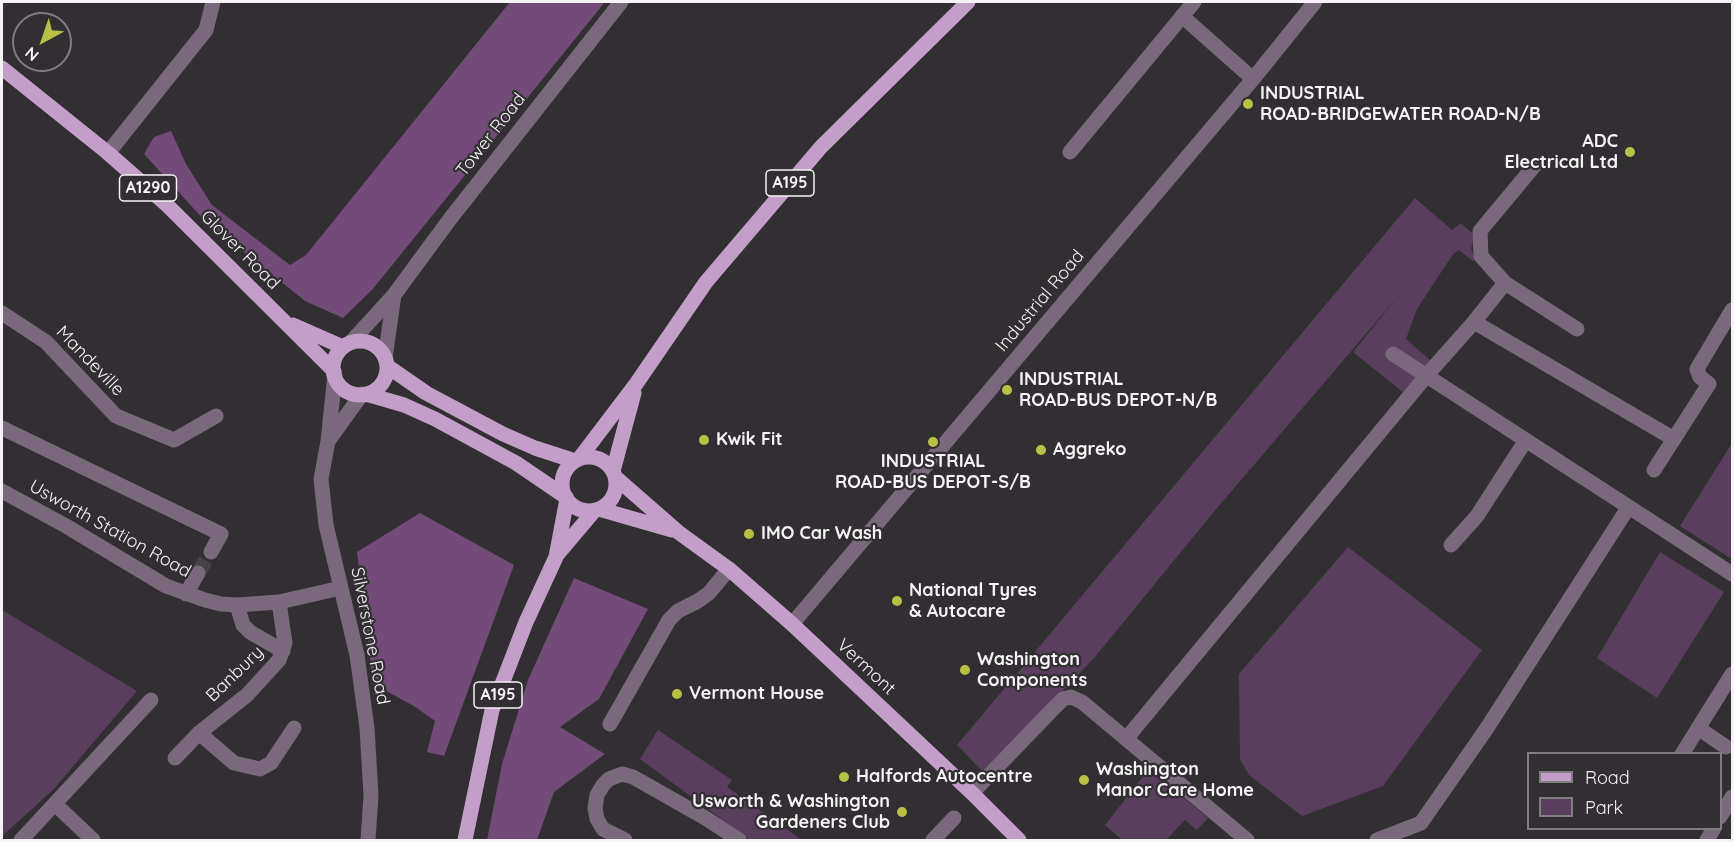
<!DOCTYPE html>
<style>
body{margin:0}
#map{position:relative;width:1734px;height:842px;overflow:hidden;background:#322f32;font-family:Quicksand,sans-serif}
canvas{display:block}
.frame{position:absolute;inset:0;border:3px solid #f5f3f5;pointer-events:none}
.legend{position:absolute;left:1527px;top:752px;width:195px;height:78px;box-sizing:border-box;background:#322f32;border:2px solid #807d80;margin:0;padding:8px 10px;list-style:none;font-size:18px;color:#f5f3f5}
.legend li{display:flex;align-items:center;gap:12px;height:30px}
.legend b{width:30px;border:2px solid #807d80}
.north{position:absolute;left:12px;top:12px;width:60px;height:60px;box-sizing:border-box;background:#322f32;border:2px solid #807d80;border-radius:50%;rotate:220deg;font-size:16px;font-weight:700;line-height:24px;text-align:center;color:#f5f3f5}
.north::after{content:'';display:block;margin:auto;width:21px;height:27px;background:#b9c046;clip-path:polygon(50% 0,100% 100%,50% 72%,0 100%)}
</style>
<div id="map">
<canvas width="1734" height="842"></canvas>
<div class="frame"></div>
<ul class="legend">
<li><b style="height:8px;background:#c39ec8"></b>Road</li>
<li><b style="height:16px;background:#593f5d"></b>Park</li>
</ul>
<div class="north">N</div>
</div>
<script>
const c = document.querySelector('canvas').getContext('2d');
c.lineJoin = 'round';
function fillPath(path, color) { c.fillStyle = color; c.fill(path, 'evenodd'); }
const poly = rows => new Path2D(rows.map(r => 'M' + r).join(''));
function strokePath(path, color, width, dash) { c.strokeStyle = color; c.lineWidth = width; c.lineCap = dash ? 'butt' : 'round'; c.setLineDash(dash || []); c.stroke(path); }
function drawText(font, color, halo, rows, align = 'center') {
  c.font = font + ' Quicksand,sans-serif'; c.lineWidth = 4.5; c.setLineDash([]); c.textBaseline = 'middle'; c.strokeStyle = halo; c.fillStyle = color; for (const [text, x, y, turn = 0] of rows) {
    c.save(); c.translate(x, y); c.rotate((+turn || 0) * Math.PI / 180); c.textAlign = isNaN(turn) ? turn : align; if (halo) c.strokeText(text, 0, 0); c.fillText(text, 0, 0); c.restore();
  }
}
const green = poly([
 [1415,198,1452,230,1461,223,1474,235,1471,249,1475,260,1473,261,1459,250,1453,254,1417,309,1406,339,1431,361,1404,393,1353,352,1400,294,1212,514,1095,657,984,773,957,745],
 [1732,443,1732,559,1680,526],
 [1348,547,1482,650,1383,786,1302,816,1249,775,1240,759,1239,674],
 [1660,552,1724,592,1657,698,1597,658],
 [2,610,137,691,53,790,2,836],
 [658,730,732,780,727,787,802,840,750,840,640,759],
 [1149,769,1208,818,1197,830,1185,820,1166,840,1122,840,1105,825]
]);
const forest = poly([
 [510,2,605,2,372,290,343,318,305,301,204,220,144,154,154,137,171,131,186,164,212,205,290,265,306,255],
 [420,513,514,565,444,756,427,752,435,721,414,706,373,684,357,552],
 [574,578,648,609,599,699,560,727,605,754,554,792,537,840,487,840,502,764,528,680]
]);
const minorTunnel = poly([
 [198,573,211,552]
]);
const minor = poly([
 [1182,16,1253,79],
 [1070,152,1194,2],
 [108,153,206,30,213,2],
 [1505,283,1577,329],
 [2,313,46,342,116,416,174,440,216,416],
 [1474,322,1505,283,1481,256,1480,231,1535,165],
 [351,342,394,295,450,219,621,2],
 [1393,354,1732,574],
 [385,358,394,295],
 [335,374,328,441,321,479,326,525,357,655,367,728,371,795,368,840],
 [2,428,221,534,211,552],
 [328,441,362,394],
 [1654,470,1709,384,1700,377,1697,369,1732,310],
 [2,491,66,526,166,586,205,600,221,604,237,605,279,602,341,588],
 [1451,545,1477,516,1526,440],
 [186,594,198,573],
 [237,605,243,625,250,632,283,651],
 [792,624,1253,79,1315,2],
 [610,724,669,620,678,611,698,601,709,593,729,569],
 [1698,728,1726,747],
 [199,733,234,763,260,769,271,763,294,728],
 [1126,739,1427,375,1474,322,1674,439],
 [1682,754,1732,674],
 [175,758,199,733,247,695,279,660,285,643,279,602],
 [972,793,1052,710,1063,699,1071,697,1082,702,1247,840],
 [56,805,93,840],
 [1720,817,1732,797],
 [21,840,151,700],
 [625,840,603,829,597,819,595,808,597,795,603,785,609,779,622,774,633,777,707,819,739,840],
 [933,840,954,818],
 [1377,840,1421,823,1487,728,1628,508],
 [1707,840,1714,828]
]);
const major = poly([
 [2,68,108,153,166,204,334,371],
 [293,325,343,347],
 '333 368a27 27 0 1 1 54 0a27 27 0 1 1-54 0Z',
 [387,366,426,393,503,434,535,448,575,461],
 [366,394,404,405,435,419,516,463,566,497],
 '562 484a27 27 0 1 1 54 0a27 27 0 1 1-54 0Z',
 [579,459,636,384,706,282,821,147,968,2],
 [613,471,634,393],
 [615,477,678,532,729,569,792,624,972,793,1019,840],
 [599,509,672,530],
 [557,555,595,510],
 [465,840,492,710,526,622,556,557,567,499]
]);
const markers = [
 [1248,104,6,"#b9c046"],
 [1630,152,6,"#b9c046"],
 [1007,390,6,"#b9c046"],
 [704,440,6,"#b9c046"],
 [933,442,6,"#b9c046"],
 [1041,450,6,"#b9c046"],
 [749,534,6,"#b9c046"],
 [897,601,6,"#b9c046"],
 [965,670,6,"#b9c046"],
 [677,694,6,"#b9c046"],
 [844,777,6,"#b9c046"],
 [1084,780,6,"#b9c046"],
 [902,812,6,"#b9c046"]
];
const shields = [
 [790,183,48],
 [148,188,57],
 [498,695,48]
];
const shieldNames = [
 ["A195",790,183],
 ["A1290",148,188],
 ["A195",498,695]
];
const poiNames = [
 ["INDUSTRIAL",1260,94],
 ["ROAD-BRIDGEWATER ROAD-N/B",1260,115],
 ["ADC",1618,142,"right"],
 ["Electrical Ltd",1618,163,"right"],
 ["INDUSTRIAL",1019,380],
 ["ROAD-BUS DEPOT-N/B",1019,401],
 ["Kwik Fit",716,440],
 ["Aggreko",1053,450],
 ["INDUSTRIAL",933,462,"center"],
 ["ROAD-BUS DEPOT-S/B",933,483,"center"],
 ["IMO Car Wash",761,534],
 ["National Tyres",909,591],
 ["& Autocare",909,612],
 ["Washington",977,660],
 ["Components",977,681],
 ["Vermont House",689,694],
 ["Washington",1096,770],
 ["Manor Care Home",1096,791],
 ["Halfords Autocentre",856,777],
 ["Usworth & Washington",890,802,"right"],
 ["Gardeners Club",890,823,"right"]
];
const streetNames = [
 ["Tower Road",491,135,-52],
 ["Glover Road",240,250,45],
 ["Industrial Road",1040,301,-50],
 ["Mandeville",90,361,46],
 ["Usworth Station Road",110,529,29],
 ["Silverstone Road",370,636,79],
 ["Vermont",866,667,43],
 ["Banbury",235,674,-44]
];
fillPath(green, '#593f5d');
fillPath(forest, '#724b78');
strokePath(minorTunnel, '#464346', 15, [15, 8]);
strokePath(minor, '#7a687c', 15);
strokePath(major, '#c39ec8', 15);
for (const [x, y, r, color] of markers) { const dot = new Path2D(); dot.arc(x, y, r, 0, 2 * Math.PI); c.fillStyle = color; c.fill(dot); strokePath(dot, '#322f32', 2); }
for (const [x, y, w] of shields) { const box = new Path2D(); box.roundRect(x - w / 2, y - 13, w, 26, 4.5); c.fillStyle = '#322f32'; c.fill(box); strokePath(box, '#f5f3f5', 1.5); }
drawText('bold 16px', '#f5f3f5', null, shieldNames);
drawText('bold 18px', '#f5f3f5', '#322f32', poiNames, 'left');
drawText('18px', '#f5f3f5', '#322f32', streetNames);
</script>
